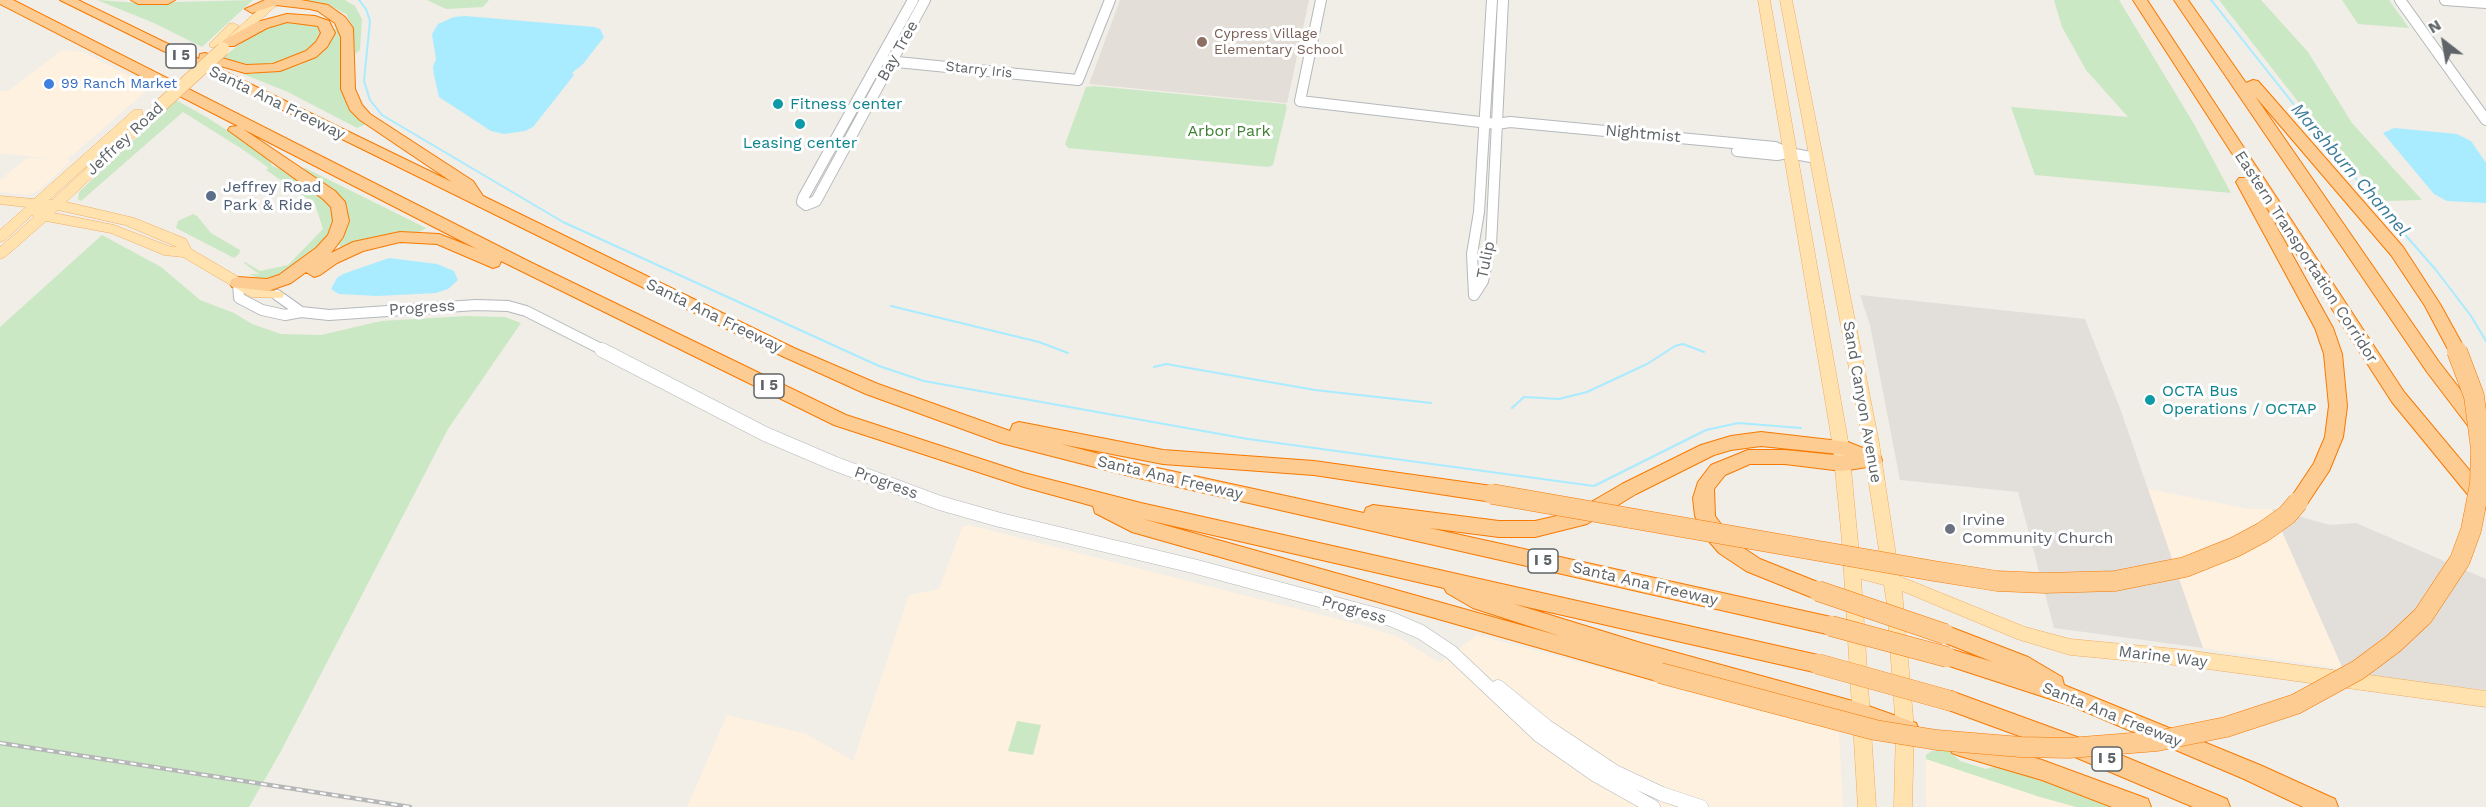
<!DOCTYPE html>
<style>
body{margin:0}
#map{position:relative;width:2486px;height:807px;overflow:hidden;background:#f1ede7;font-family:"Work Sans",sans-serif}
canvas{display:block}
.north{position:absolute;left:2414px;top:12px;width:60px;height:60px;-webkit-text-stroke:4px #fff;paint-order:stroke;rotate:329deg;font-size:16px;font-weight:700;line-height:24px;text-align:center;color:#5e6467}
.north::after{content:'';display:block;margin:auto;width:21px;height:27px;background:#5e6467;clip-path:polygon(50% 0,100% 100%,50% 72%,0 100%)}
</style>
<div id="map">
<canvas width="2486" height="807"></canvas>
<div class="north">N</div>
</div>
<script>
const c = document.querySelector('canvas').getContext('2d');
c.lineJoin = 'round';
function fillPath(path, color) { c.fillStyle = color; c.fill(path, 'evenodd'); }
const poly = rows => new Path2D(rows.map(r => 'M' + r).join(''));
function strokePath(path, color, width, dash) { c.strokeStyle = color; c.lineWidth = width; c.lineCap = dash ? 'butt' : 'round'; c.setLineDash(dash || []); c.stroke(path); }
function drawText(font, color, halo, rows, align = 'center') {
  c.font = font + ' "Work Sans",sans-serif'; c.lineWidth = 6; c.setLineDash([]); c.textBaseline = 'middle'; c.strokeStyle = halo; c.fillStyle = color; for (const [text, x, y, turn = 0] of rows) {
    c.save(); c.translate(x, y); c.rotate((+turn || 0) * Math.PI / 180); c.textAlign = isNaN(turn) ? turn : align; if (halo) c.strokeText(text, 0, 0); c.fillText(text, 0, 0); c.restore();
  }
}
const commercial = poly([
 [62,50,83,52,151,87,67,160,71,161,38,191,27,195,0,192,0,180,27,158,51,159,0,153,0,91,8,91],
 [2148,489,2249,509,2272,509,2343,669,2203,648],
 [969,525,1368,627,1398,637,1440,663,1477,635,1839,731,1843,807,687,807,727,715,807,734,853,761,909,595,939,589,962,527],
 [1926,759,2040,797,2079,807,1926,807]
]);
const industrial = poly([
 [1860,295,2085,319,2121,411,2203,648,2054,628,2018,492,1900,480,1870,325],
 [2272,509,2330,525,2356,523,2486,579,2486,690,2377,678,2343,669]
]);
const education = poly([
 [1120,0,1309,0,1287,103,1089,84]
]);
const green = poly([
 [97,0,140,3,253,0,202,47,154,23],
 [303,0,345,0,355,6,362,19,360,50,355,54,353,28,346,14,331,6],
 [427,0,489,0,483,7,446,9],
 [2054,0,2119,0,2194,124,2231,193,2035,175,2011,107,2128,117,2086,70,2062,27],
 [2219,0,2261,0,2308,52,2352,123,2422,200,2383,201,2299,103],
 [2342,0,2389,0,2409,28,2358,24],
 [289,22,315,25,320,30,321,37,308,52,275,65,250,65,232,63,222,58,253,34,268,26],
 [341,28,345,99,358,118,366,124,357,128,288,92,243,74,274,72,302,64,328,45,334,29],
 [1094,86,1285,104,1287,107,1273,165,1268,167,1068,148,1065,144,1086,87],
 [176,100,208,118,268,157,272,166,289,172,329,204,335,214,329,237,286,275,268,280,260,279,249,274,259,274,244,263,245,262,260,271,288,265,323,229,315,204,266,170,269,168,242,149,183,112,81,201,78,199,79,192],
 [305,168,426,228,418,233,404,233,344,249,336,243,348,214,346,207,344,202,301,170],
 [193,214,197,216,211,233,240,250,239,254,234,258,176,228,178,221],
 [102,235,161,267,200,300,234,313,252,324,281,334,321,335,381,321,466,316,505,317,521,323,448,429,281,751,249,807,0,807,0,327],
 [1017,721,1041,725,1033,755,1008,751],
 [1942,750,1950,751,1960,761,1986,769,1997,766,2122,807,2076,807,2040,797,1926,759,1926,755,1932,751]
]);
const water = poly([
 [465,16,594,27,600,29,604,37,583,64,572,73,574,75,533,127,525,131,504,134,491,131,439,97,434,75,433,66,436,59,432,34,438,24,454,17],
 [2394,128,2457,134,2471,141,2486,163,2486,203,2447,201,2434,194,2383,133],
 [389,258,437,264,454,271,458,280,448,289,436,293,377,296,339,294,331,289,337,278,343,274]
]);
const stream = poly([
 [359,0,366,9,370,21,364,81,370,100,382,115,563,222,879,366,924,381,1248,439,1594,486,1706,430,1738,423,1801,428],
 [2211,0,2322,140,2436,270,2471,316,2486,341],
 [891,306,1039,342,1068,353],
 [1154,367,1166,364,1315,390,1431,403],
 [1512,408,1524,397,1559,399,1587,392,1647,364,1675,346,1683,344,1704,352]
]);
const minorFar1 = poly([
 [913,0,803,198,802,202,806,205,816,201,925,0],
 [1321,0,1300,101,1497,124,1510,122,1775,147,1789,153,1816,158],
 [2400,0,2486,120],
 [2445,0,2486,3],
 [887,61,1078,80,1110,0],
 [1737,151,1777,155,1788,153],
 [238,283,239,298,262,310,285,315,301,312,329,315,476,305,508,306,526,311,605,351],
 [277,295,301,312],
 [1474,295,1483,281,1491,245,1503,0],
 [1474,295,1472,254,1479,212,1492,0]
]);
const minor = poly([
 [602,350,765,434,833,463,940,503,1000,520,1193,566,1391,619,1421,632,1451,652,1539,735,1596,775,1653,807],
 [1498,687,1547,727,1615,772,1662,794,1701,807]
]);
const major = poly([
 [269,0,282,0,233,45,225,45,225,41,218,47,210,47,210,43,229,24,233,23,239,26,225,40,269,0],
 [1758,0,1770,0,1849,447,1860,565,1882,570,1863,443,1780,0,1792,0,1879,443,1899,576,2025,627,2070,639,2186,650,2486,691,2486,707,2186,666,2070,655,2017,639,1902,591,1914,729,1912,807,1894,807,1896,729,1887,604,1884,585,1861,579,1876,807,1858,807,1842,540,1833,447,1758,0],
 [158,104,162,105,162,111,66,202,134,218,186,239,191,249,259,289,282,292,284,295,282,298,251,297,183,257,164,255,111,233,46,221,5,257,0,259,0,247,34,217,32,215,5,240,0,242,0,230,26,207,0,204,0,196,34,199,134,110,142,110,142,116,49,200,52,200,154,105,158,104],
 [58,210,125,225,177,247,171,247,114,225,54,213,58,210]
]);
const highway = poly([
 [0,0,13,0,530,262,846,415,1024,473,1141,503,1818,655,1825,657,1828,664,1825,671,1818,673,1514,604,1641,643,1860,703,1916,723,1919,730,1916,737,1908,740,1860,723,1669,669,1671,673,1667,680,1660,682,1132,532,1095,513,1093,506,1024,487,834,425,501,261,499,266,493,268,437,244,400,242,363,251,337,263,320,275,314,277,306,272,291,283,268,291,232,287,230,283,232,279,238,277,267,279,279,275,316,248,328,235,333,221,331,207,323,199,228,130,230,127,238,126,0,4,0,0],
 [243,129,477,249,439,234,400,232,353,242,331,253,343,237,349,221,345,202,335,191,243,129],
 [1143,519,1444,588,1447,593,1473,608,1560,636,1143,519],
 [60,0,78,0,199,59,200,54,205,53,246,65,273,64,306,51,316,42,321,33,318,26,287,22,267,28,234,46,224,46,222,43,224,40,257,22,287,14,315,16,329,21,335,33,327,47,316,57,280,71,245,73,203,61,452,182,360,120,350,110,341,89,341,37,335,23,318,11,310,9,276,5,252,13,245,9,265,0,301,0,328,5,345,17,353,28,355,89,362,105,370,114,473,181,483,196,794,348,878,384,1010,431,1013,424,1019,422,1163,450,1314,461,1492,486,1499,489,1502,494,1499,499,1492,502,1314,475,1163,464,1061,444,1130,462,1364,513,1366,508,1373,505,1499,521,1535,521,1574,512,1622,484,1701,445,1731,436,1761,432,1848,442,1880,455,1882,460,1880,465,1842,471,1785,464,1750,464,1725,475,1714,489,1715,516,1733,541,1760,559,1825,585,1828,591,1825,597,1818,600,1746,571,1719,553,1707,539,1695,516,1693,498,1698,482,1711,465,1748,450,1785,450,1845,456,1839,454,1761,446,1731,450,1714,455,1636,494,1587,524,1535,537,1499,537,1429,528,1831,617,1838,620,1841,626,1838,632,1831,635,1130,476,1001,443,866,394,782,356,60,0],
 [131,0,175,0,168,4,138,4,131,0],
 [2133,0,2147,0,2404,392,2486,490,2486,509,2478,507,2392,402,2260,197,2333,328,2342,354,2347,406,2343,437,2329,471,2305,507,2298,510,2291,507,2288,502,2314,463,2325,437,2329,406,2324,354,2315,328,2236,182,2239,178,2248,178,2133,0],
 [2174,0,2188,0,2246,83,2253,80,2258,81,2403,247,2440,304,2466,351,2463,355,2457,357,2451,355,2425,306,2391,255,2255,96,2439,362,2486,423,2486,435,2475,435,2427,372,2174,0],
 [1945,625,2028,657,2062,677,2064,685,2260,765,2335,799,2338,807,2303,807,2244,779,2072,706,1940,663,1937,657,1940,651,1947,648,1993,662,1938,640,1935,634,1938,628,1945,625],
 [1951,691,2077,737,2227,799,2230,807,2193,807,2063,752,1943,708,1940,701,1943,694,1951,691],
 [1960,736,2042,760,2148,799,2151,807,2112,807,2042,780,1960,756,1952,753,1949,746,1952,739,1960,736]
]);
const rail = poly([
 [0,743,410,807]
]);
const majorBridge = poly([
 [158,108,223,49]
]);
const highwayBridge = poly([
 [1492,494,1934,571,1997,581,2045,583,2115,581,2185,567,2235,547,2263,532,2287,515,2298,502],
 [1818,591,1945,634],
 [1831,626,1947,657],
 [1818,664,1951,701],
 [1660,673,1875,730,1937,740,2021,747,2069,748,2157,741,2226,727,2296,704,2358,670,2393,644,2423,616,2460,560,2471,530,2480,484,2481,449,2474,396,2457,351]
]);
const markers = [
 [1202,42,6,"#8d6e63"],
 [49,84,6,"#3f7fe0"],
 [778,104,6,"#0f9aa8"],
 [800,124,6,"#0f9aa8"],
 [211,196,6,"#5c6f8a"],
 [2150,400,6,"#0f9aa8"],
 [1950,529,6,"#6b7280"]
];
const farEducationnames = [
 ["Cypress Village",1214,34],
 ["Elementary School",1214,50]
];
const farStreetnames = [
 ["Starry Iris",979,70,6]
];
const farShopnames = [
 ["99 Ranch Market",61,84]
];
const shields = [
 [181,56,30],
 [769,386,30],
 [1543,561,30],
 [2107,759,30]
];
const shieldNames = [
 ["I 5",181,56],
 ["I 5",769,386],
 ["I 5",1543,561],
 ["I 5",2107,759]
];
const streetNames = [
 ["Bay Tree",898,51,-61],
 ["Santa Ana Freeway",277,103,26],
 ["Nightmist",1643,134,5],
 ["Jeffrey Road",125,139,-43],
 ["Eastern Transportation Corridor",2306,257,57],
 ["Tulip",1486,260,-78],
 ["Progress",422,308,-4],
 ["Santa Ana Freeway",714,316,26],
 ["Sand Canyon Avenue",1862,402,80],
 ["Santa Ana Freeway",1170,478,13],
 ["Progress",886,483,20],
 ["Santa Ana Freeway",1645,584,13],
 ["Progress",1354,610,16],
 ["Marine Way",2163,657,7],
 ["Santa Ana Freeway",2112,715,22]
];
const cultureNames = [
 ["Fitness center",790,104],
 ["Leasing center",800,143,"center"],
 ["OCTA Bus",2162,391],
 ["Operations / OCTAP",2162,409]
];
const parkNames = [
 ["Arbor Park",1229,131]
];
const serviceNames = [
 ["Jeffrey Road",223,187],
 ["Park & Ride",223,205]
];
const worshipNames = [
 ["Irvine",1962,520],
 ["Community Church",1962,538]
];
const waterNames = [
 ["Marshburn Channel",2350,170,49]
];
fillPath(commercial, '#fef1df');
fillPath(industrial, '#e2dfdb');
fillPath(education, '#e3ded8');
fillPath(green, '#cbe8c4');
fillPath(water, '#a9ebff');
strokePath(stream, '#a9ebff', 2);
strokePath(minorFar1, '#b4b9bb', 12);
strokePath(minor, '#b4b9bb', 15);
strokePath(major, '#f2ab5f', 1);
strokePath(highway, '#f87900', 2);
strokePath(minorFar1, '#fff', 10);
strokePath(minor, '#fff', 14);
fillPath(major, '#ffe2ae');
fillPath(highway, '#fdcc92');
strokePath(rail, '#b5b6b7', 4.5);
strokePath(rail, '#fff', 2, [6]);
strokePath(majorBridge, '#f2ab5f', 14, []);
strokePath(highwayBridge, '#f87900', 21, []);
strokePath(majorBridge, '#ffe2ae', 13);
strokePath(highwayBridge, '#fdcc92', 20);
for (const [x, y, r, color] of markers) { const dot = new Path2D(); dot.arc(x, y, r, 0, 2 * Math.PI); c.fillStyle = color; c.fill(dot); strokePath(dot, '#fff', 2); }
drawText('14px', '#785e54', '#fff', farEducationnames, 'left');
drawText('14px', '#5e6467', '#fff', farStreetnames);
drawText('14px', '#366cbe', '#fff', farShopnames, 'left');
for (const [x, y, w] of shields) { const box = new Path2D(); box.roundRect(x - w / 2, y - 12, w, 24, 4.5); c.fillStyle = '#fff'; c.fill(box); strokePath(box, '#5e6467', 1.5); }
drawText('bold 15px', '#5e6467', null, shieldNames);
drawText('16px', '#5e6467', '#fff', streetNames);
drawText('16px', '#0d838f', '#fff', cultureNames, 'left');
drawText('16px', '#408134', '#fff', parkNames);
drawText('16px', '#4e5e75', '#fff', serviceNames, 'left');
drawText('16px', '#5b616d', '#fff', worshipNames, 'left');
drawText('italic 18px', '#3b7b98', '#fff', waterNames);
</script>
